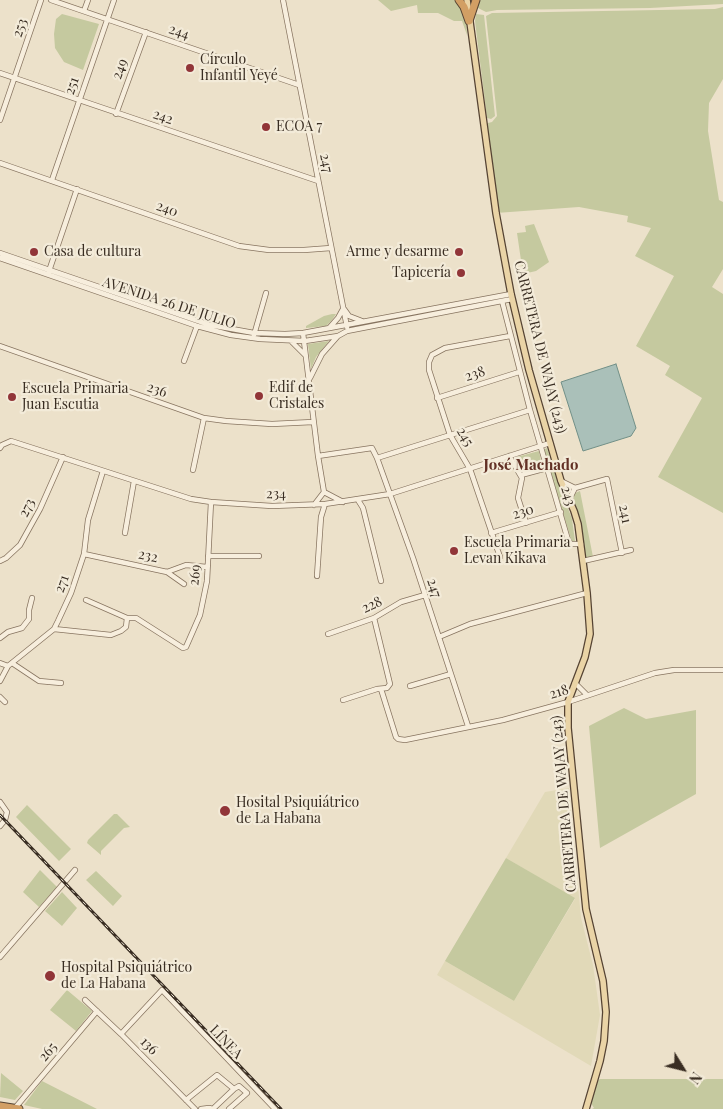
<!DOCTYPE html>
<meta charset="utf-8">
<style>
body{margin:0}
#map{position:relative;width:723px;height:1109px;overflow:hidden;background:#ece1ca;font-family:"Playfair Display",serif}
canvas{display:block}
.north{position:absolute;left:658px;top:1044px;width:50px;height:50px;-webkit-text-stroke:4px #f3ebd9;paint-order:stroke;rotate:126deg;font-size:14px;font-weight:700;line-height:20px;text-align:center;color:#392d22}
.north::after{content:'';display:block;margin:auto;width:18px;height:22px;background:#392d22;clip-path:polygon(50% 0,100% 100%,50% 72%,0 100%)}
</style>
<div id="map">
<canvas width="723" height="1109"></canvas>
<div class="north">N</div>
</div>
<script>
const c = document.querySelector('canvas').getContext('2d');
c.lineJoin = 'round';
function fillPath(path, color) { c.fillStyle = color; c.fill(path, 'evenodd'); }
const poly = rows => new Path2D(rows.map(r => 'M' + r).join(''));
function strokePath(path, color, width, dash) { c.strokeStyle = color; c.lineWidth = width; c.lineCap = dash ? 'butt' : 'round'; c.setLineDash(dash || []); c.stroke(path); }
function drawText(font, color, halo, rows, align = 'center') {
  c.font = font + ' "Playfair Display",serif'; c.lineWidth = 4.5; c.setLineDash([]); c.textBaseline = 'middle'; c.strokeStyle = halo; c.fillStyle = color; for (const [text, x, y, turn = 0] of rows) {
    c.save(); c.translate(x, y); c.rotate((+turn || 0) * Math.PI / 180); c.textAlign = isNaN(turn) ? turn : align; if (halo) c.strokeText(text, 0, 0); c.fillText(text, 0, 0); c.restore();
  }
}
const farmland = poly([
 [569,788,581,918,593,965,600,1015,591,1066,437,975,445,961,514,1001,575,899,506,858,545,792]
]);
const green = poly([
 [378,0,456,0,466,18,467,35,462,21,454,21,438,13,418,13,417,5,391,11],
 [478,0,723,0,723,4,650,8,497,10,486,12,476,7],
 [723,7,723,79,709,103,708,131,719,200,723,202,723,269,712,287,723,294,723,513,658,477,702,398,665,375,670,366,636,346,674,276,635,256,651,228,627,222,628,216,579,207,496,213,484,124,492,122,497,116,486,16,492,13,715,9],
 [62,14,99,24,83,70,64,62,55,48,54,34,56,19],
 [476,14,484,15,495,116,491,119,487,118,475,21],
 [534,224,549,262,536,271,523,274,517,233,526,232,525,226],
 [332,314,336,314,332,320,326,326,306,328,306,326,324,316],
 [329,341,316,357,311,369,308,344],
 [547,448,555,474,572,519,575,541,572,542,543,450],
 [539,451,542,466,522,472,513,458],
 [580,491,593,557,585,559,581,520,573,499,575,493],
 [624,708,646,719,696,710,696,794,600,848,589,726],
 [27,805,71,849,59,861,16,817],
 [114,814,117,814,130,827,124,828,101,851,101,855,87,843,88,840],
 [506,858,575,898,514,1001,445,961],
 [40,870,57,887,39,907,23,892],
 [96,871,122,896,113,906,86,880],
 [62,892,77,908,62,926,45,911],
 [67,990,92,1011,76,1031,50,1010],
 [1,1073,23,1091,15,1100,0,1097],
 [600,1079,723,1079,723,1109,592,1109,594,1108,591,1103,597,1081],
 [42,1081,97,1109,42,1109,24,1105]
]);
const water = poly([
 [616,364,636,428,631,436,583,451,561,382,616,364]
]);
const minor = poly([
 [51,0,299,85],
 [283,0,347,327],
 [84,11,88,0],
 [0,73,318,181],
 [116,114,146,32],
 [0,120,41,0],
 [0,163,239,246,269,250,304,250,331,248],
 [52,180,114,0],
 [0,253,210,325,254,333,285,334,303,333,511,294],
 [0,258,197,326,231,335,260,339,305,341,338,336,347,331,512,299],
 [49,271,77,189],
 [502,301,530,410,568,540,571,544,581,544],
 [344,309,349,316,362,321],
 [330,327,338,318,343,309],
 [303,333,318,456,324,492,314,505],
 [254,335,266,293],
 [291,341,306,356],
 [0,346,204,418,226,421,272,424,313,422],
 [184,361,197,326],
 [310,378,322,354,337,337],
 [437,398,519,372],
 [0,448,2,445,11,441,191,499,211,502,272,506,325,504,390,494,550,443],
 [318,456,372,448,377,458,413,558,468,726],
 [509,456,522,478,518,498,526,523],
 [377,458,530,410],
 [193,470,204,418],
 [521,475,547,468],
 [561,481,575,488],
 [324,492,343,502],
 [358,500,363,508,381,581],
 [569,500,575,488,607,479,622,553],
 [125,533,134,481],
 [491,533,561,512],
 [84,554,167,572,186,565,207,567],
 [208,556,259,556],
 [500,557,470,469,450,435,429,370,429,362,432,355,445,348,510,336],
 [0,561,6,558,20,545,40,509,63,457],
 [583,561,631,550],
 [167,572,184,584],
 [317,576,321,517,325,504],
 [86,600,127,618,136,618,183,648,186,647,200,615,207,581,211,502],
 [54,629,111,635,121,631,126,627,127,618],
 [328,634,374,618,401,602,425,595],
 [439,637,470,624,587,593],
 [0,638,8,632,22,628,29,619,29,610,32,598],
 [0,663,8,666],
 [12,663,39,681,61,683],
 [0,681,8,666,54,629,58,621,71,593,84,554,88,520,103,471],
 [575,683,587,695],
 [410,686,451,674],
 [381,689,396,737,398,739,405,740,503,720,568,702,655,673,674,670,723,670],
 [0,697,5,702],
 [343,700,377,689,387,688,390,684,374,618],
 [0,802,7,812,5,820,0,826],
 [0,957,75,870],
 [85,1000,121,1034,195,1109],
 [121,1034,162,990,275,1109],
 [186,1100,217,1075,234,1089,239,1086,247,1093,229,1109],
 [15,1108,97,1011],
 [214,1108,234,1089],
 [201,1109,209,1108,213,1109]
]);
const major = poly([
 [467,0,496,213,511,294,529,370,550,443,561,481,574,511,578,524,587,593,590,634,585,657,568,702,568,728,586,909,603,981,606,1012,604,1041,600,1061,586,1109]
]);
const highway = poly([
 [459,0,464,7,469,21],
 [469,21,476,0],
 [0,1106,19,1109]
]);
const rail = poly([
 [0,815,281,1109]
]);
const markers = [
 [190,68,5,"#913538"],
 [266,127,5,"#913538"],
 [34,252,5,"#913538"],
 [459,252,5,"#913538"],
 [461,273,5,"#913538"],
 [259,396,5,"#913538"],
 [12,397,5,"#913538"],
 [454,551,5,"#913538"],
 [225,811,6,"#913538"],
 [50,976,6,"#913538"]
];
const streetNames = [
 ["253",20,28,-71],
 ["244",179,32,19],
 ["249",120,69,-70],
 ["251",72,86,-71],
 ["242",163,117,19],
 ["247",326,163,79],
 ["240",167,209,19],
 ["AVENIDA 26 DE JULIO",169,303,18],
 ["CARRETERA DE WAJAY (243)",540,347,76],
 ["238",475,374,-17],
 ["236",157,390,19],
 ["245",465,437,60],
 ["234",276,494,1],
 ["243",568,496,73],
 ["273",27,508,-63],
 ["230",523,512,-17],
 ["241",625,514,79],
 ["232",148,556,12],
 ["269",195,575,-84],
 ["271",62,584,-70],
 ["247",434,588,72],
 ["228",372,605,-25],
 ["218",559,692,-17],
 ["CARRETERA DE WAJAY (243)",564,804,-95],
 ["LÍNEA",226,1042,46],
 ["136",149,1046,46],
 ["265",48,1052,-50]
];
const poiNames = [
 ["Círculo",200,60],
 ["Infantil Yeyé",200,76],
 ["ECOA 7",276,127],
 ["Casa de cultura",44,252],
 ["Arme y desarme",449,252,"right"],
 ["Tapicería",451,273,"right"],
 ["Edif de",269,388],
 ["Cristales",269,404],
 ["Escuela Primaria",22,389],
 ["Juan Escutia",22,405],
 ["Escuela Primaria",464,543],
 ["Levan Kikava",464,559],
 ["Hosital Psiquiátrico",236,803],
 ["de La Habana",236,819],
 ["Hospital Psiquiátrico",61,968],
 ["de La Habana",61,984]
];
const neighbourhoodNames = [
 ["José Machado",531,465]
];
fillPath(farmland, '#e1d9b8');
fillPath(green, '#c5c99f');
fillPath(water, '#aac0b9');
strokePath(water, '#718f87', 1);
strokePath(minor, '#877460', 6);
strokePath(major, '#554333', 8);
strokePath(highway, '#554333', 9);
strokePath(minor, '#f7eedd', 4.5);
strokePath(major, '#ead4a6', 5.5);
strokePath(highway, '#d29f64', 7);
strokePath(rail, '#392d22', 3);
strokePath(rail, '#f3ebd9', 1, [4]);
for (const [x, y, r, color] of markers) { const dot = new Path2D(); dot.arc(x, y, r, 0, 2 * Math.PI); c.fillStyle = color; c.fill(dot); strokePath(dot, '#f3ebd9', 2); }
drawText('14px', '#392d22', '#f3ebd9', streetNames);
drawText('14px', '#392d22', '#f3ebd9', poiNames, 'left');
drawText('bold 15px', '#623025', '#f3ebd9', neighbourhoodNames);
</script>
